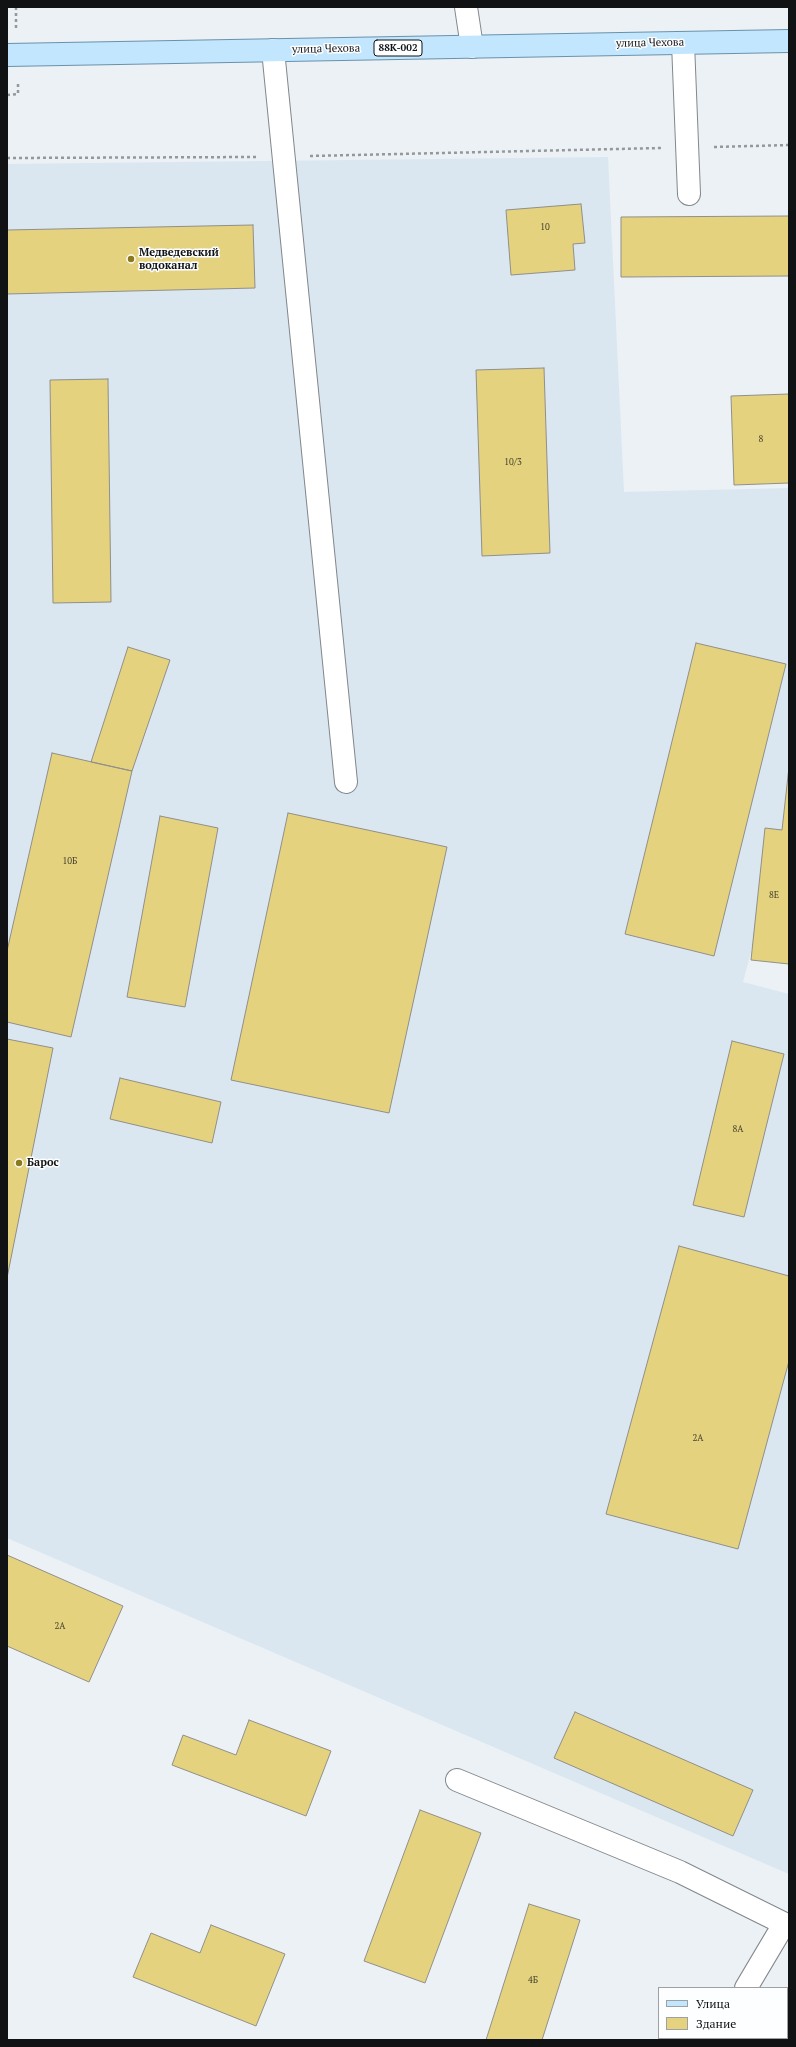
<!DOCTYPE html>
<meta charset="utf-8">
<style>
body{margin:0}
#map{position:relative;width:796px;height:2047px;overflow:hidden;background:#ebf1f5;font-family:"PT Serif",serif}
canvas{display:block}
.frame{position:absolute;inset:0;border:8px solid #101213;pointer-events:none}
.legend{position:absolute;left:658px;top:1987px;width:130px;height:52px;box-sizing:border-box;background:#fdfeff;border:1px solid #9ea0a1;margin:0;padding:5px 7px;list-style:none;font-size:12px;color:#101213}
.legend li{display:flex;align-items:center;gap:8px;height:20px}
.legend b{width:20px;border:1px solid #9ea0a1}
</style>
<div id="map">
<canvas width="796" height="2047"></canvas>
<div class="frame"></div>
<ul class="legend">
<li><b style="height:5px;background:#c2e6fe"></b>Улица</li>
<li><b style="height:11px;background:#e4d27e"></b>Здание</li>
</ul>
</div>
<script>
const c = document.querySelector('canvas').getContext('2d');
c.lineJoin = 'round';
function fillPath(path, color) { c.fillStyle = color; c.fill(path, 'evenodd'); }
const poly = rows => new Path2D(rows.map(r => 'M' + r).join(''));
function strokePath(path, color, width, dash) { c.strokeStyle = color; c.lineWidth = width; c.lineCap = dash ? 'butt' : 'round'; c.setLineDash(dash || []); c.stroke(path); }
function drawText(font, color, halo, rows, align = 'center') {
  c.font = font + ' "PT Serif",serif'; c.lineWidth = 3; c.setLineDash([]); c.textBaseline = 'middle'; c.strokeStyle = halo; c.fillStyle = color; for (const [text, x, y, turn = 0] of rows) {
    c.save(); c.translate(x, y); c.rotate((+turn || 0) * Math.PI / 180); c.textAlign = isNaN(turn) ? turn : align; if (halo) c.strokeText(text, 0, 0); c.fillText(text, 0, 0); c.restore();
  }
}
const built = poly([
 [608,157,624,492,789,488,789,809,743,982,789,994,789,1874,7,1538,7,164]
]);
const building = poly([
 [581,204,585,243,573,244,575,270,511,275,506,210,581,204],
 [789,216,789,276,621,277,621,217,789,216],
 [253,225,255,288,7,294,7,230,253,225],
 [544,368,550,553,482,556,476,370,544,368],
 [108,379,111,602,53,603,50,380,108,379],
 [789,394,789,483,734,485,731,396,789,394],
 [696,643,786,664,714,956,625,934,696,643],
 [128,647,170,660,132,771,91,762,128,647],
 [52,753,132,771,71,1037,7,1022,7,951,52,753],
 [789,767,789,964,751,960,765,828,782,830,789,767],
 [288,813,447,847,389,1113,231,1080,288,813],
 [160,816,218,828,185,1007,127,997,160,816],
 [7,1039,53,1048,7,1278,7,1039],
 [732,1041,784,1054,744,1217,693,1205,732,1041],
 [120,1078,221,1102,212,1143,110,1119,120,1078],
 [679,1246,789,1276,789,1361,738,1549,606,1514,679,1246],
 [7,1555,123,1606,89,1682,7,1646,7,1555],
 [575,1712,753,1790,733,1836,554,1758,575,1712],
 [249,1720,331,1751,306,1816,172,1765,183,1735,236,1755,249,1720],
 [420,1810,481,1833,425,1983,364,1961,420,1810],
 [529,1904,580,1920,542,2040,486,2040,529,1904],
 [211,1925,285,1954,256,2026,133,1977,151,1933,200,1953,211,1925]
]);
const path = poly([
 [16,7,16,29],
 [7,95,18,94,18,82],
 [714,147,789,145],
 [310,156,661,148],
 [7,158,257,157]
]);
const minor = poly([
 [466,7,472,47],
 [683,43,689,194],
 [273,50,346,782],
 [457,1780,680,1872,789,1926],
 [746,1988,784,1924],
 [714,2040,716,2038]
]);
const major = poly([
 [7,55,789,41]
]);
const markers = [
 [131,259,4,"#8b791e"],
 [19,1163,4,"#8b791e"]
];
const numberNames = [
 ["10",545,227],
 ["8",761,439],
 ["10/3",513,462],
 ["10Б",70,861],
 ["8Е",774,895],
 ["8А",738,1129],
 ["2А",698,1438],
 ["2А",60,1626],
 ["4Б",533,1980]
];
const shields = [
 [398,48,48]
];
const shieldNames = [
 ["88К-002",398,48]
];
const streetNames = [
 ["улица Чехова",650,43,-1],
 ["улица Чехова",326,49,-1]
];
const poiNames = [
 ["Медведевский",139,253],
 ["водоканал",139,266],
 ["Барос",27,1163]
];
fillPath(built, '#dae7f0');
fillPath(building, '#e4d27e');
strokePath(building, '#918f8a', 1);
strokePath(minor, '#82878b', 24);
strokePath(major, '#6a91ab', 24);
strokePath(path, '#94989b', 2.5, [3, 3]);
strokePath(minor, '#fff', 22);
strokePath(major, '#c2e6fe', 22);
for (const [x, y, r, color] of markers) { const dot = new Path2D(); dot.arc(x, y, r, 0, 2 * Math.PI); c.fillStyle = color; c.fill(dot); strokePath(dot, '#fdfeff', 1.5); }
drawText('9px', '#45422e', null, numberNames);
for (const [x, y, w] of shields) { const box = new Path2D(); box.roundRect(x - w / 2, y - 8, w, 16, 3); c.fillStyle = '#fdfeff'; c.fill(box); strokePath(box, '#101213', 1); }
drawText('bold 10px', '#101213', null, shieldNames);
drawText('11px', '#101213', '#fdfeff', streetNames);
drawText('bold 11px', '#101213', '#fdfeff', poiNames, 'left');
</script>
